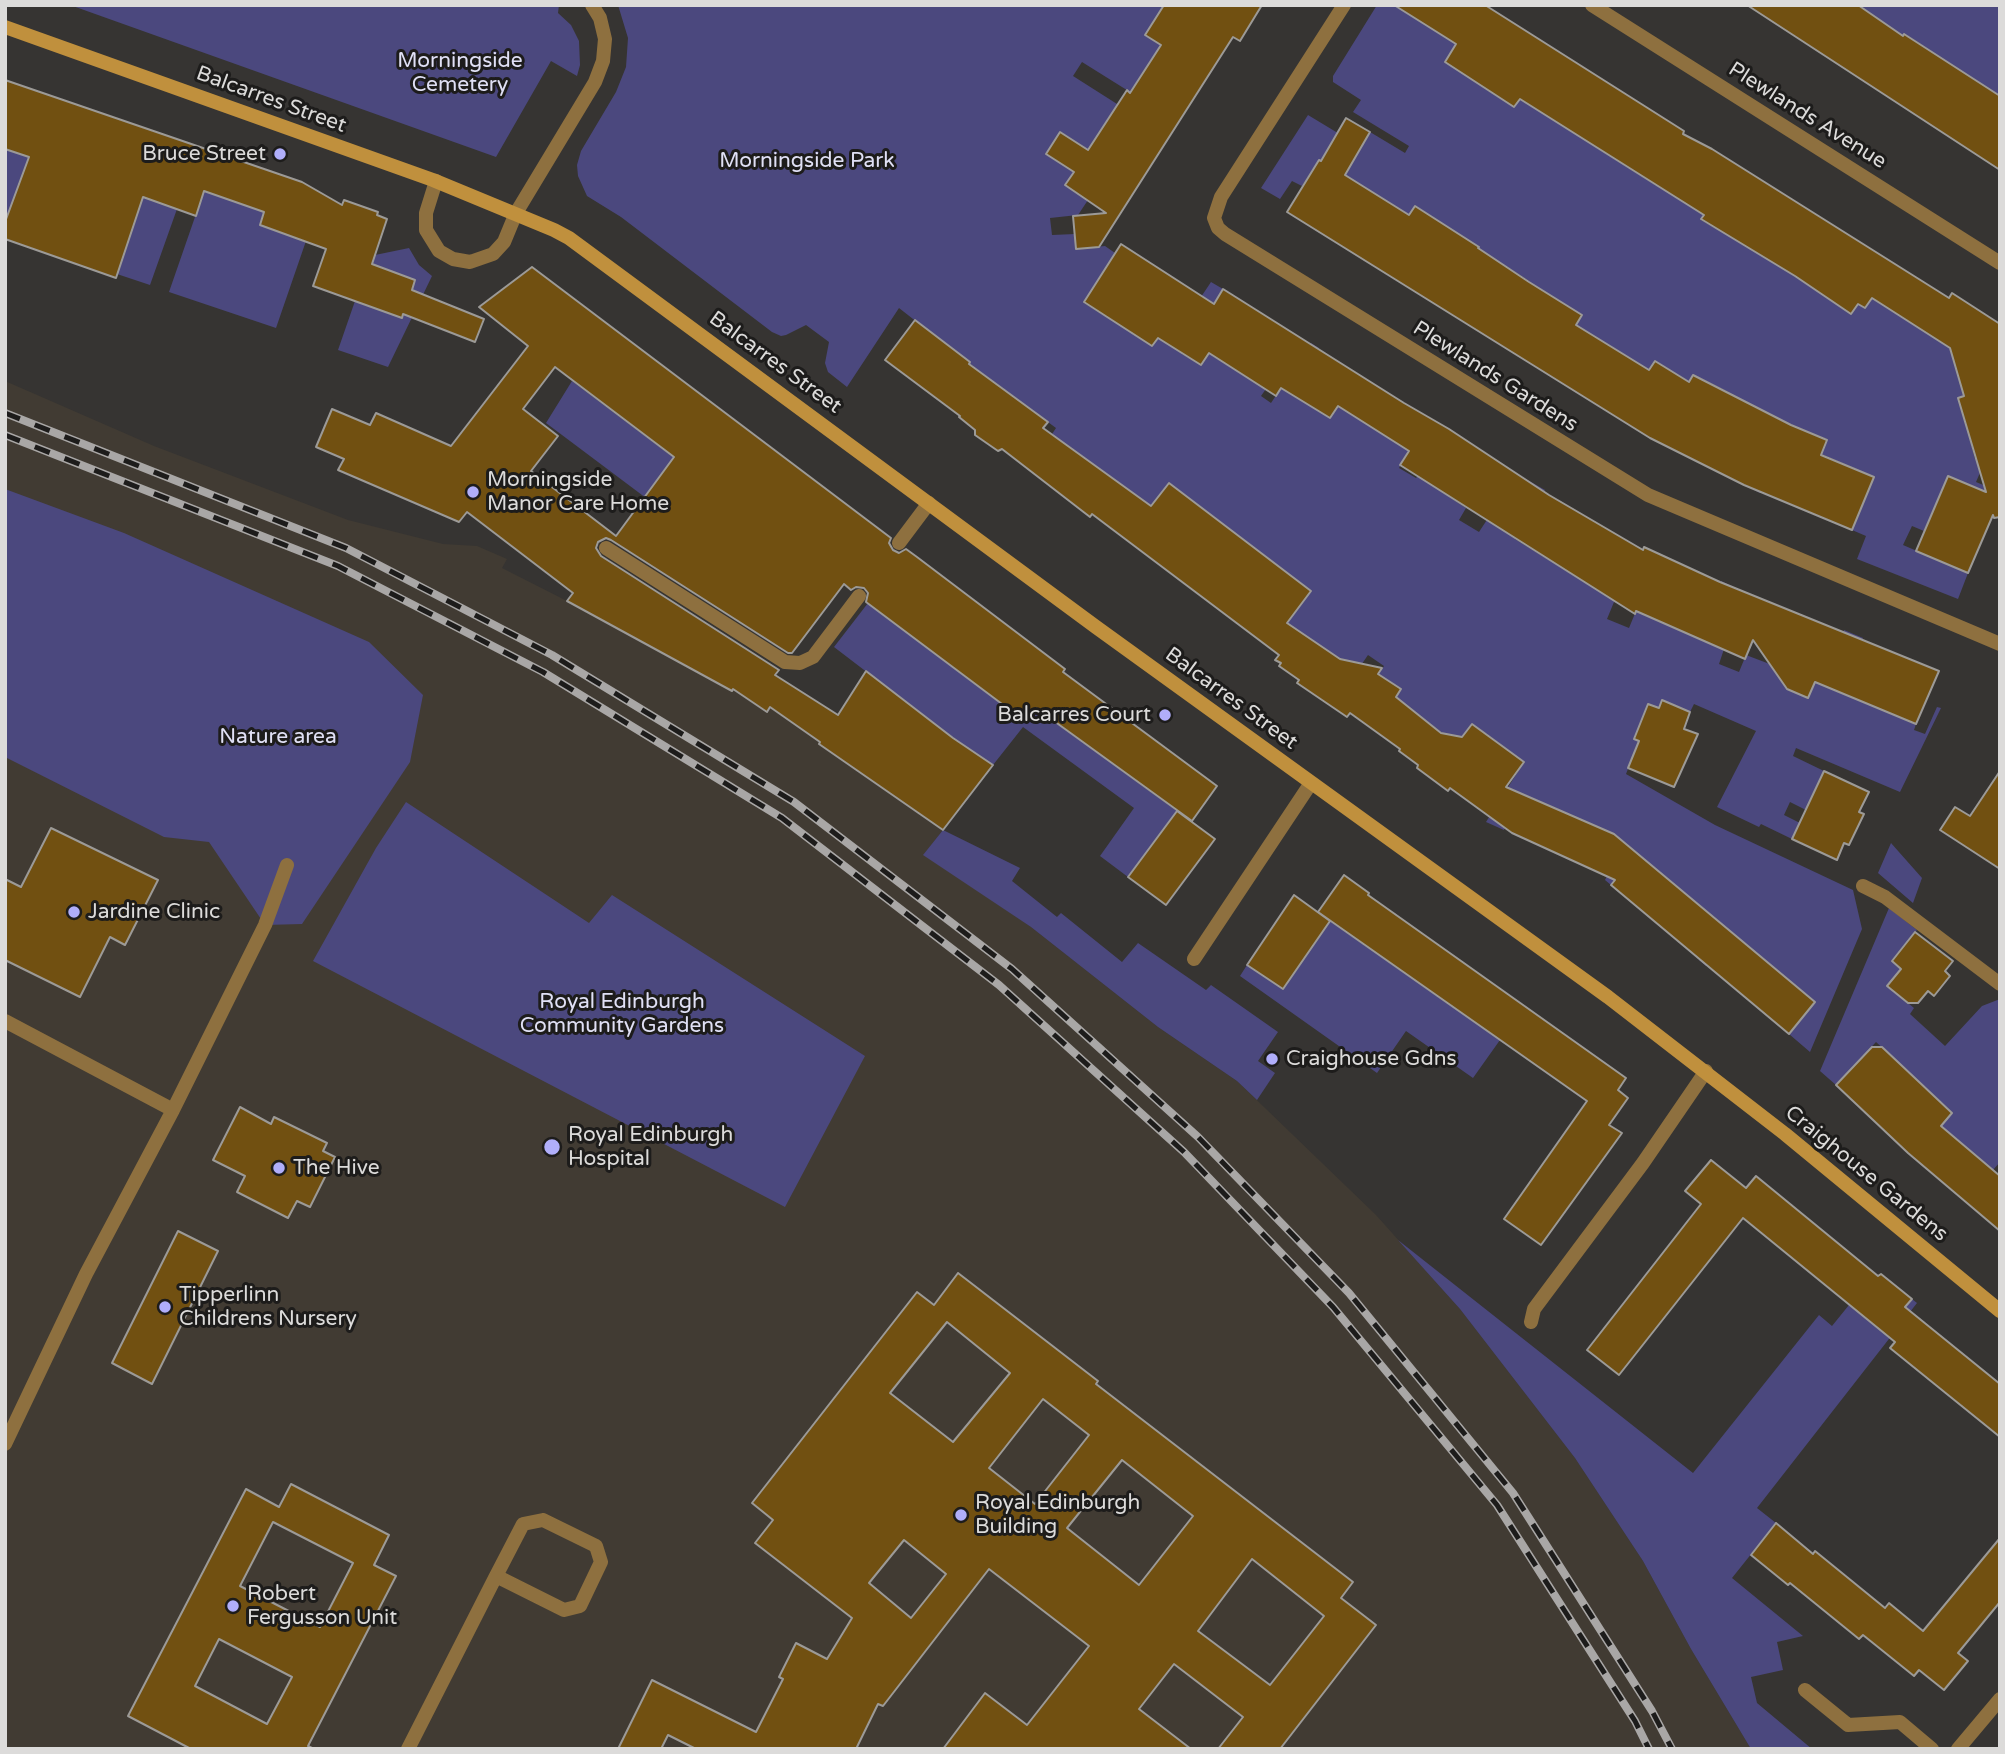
<!DOCTYPE html>
<style>
body{margin:0}
#map{position:relative;width:2005px;height:1754px;overflow:hidden;background:#363432;font-family:"Varela Round",sans-serif}
canvas{display:block}
.frame{position:absolute;inset:0;border:7px solid #dcdbda;pointer-events:none}
</style>
<div id="map">
<canvas width="2005" height="1754"></canvas>
<div class="frame"></div>
</div>
<script>
const c = document.querySelector('canvas').getContext('2d');
c.lineJoin = 'round';
function fillPath(path, color) { c.fillStyle = color; c.fill(path, 'evenodd'); }
const poly = rows => new Path2D(rows.map(r => 'M' + r).join(''));
function strokePath(path, color, width, dash) { c.strokeStyle = color; c.lineWidth = width; c.lineCap = dash ? 'butt' : 'round'; c.setLineDash(dash || []); c.stroke(path); }
function drawText(font, color, halo, rows, align = 'center') {
  c.font = font + ' "Varela Round",sans-serif'; c.lineWidth = 6; c.setLineDash([]); c.textBaseline = 'middle'; c.strokeStyle = halo; c.fillStyle = color; for (const [text, x, y, turn = 0] of rows) {
    c.save(); c.translate(x, y); c.rotate((+turn || 0) * Math.PI / 180); c.textAlign = isNaN(turn) ? turn : align; if (halo) c.strokeText(text, 0, 0); c.fillText(text, 0, 0); c.restore();
  }
}
const built = poly([
 [5,381,154,446,348,520,443,544,477,546,507,559,502,568,567,601,731,691,733,689,766,712,770,707,820,742,819,744,943,830,924,854,1031,927,1158,1027,1237,1081,1376,1215,1460,1309,1575,1458,1643,1561,1691,1649,1751,1749,5,1749]
]);
const green = poly([
 [70,5,559,5,558,13,571,25,579,41,580,65,577,76,551,61,496,157],
 [618,5,1168,5,1161,45,1130,92,1082,62,1073,76,1169,137,1111,114,1088,150,1061,132,1047,153,1074,172,1065,185,1088,200,1078,215,1050,218,1052,235,1075,234,1077,249,1105,246,1115,253,1084,303,1103,315,1110,304,1139,323,1133,334,1152,346,1162,331,1191,312,1211,282,1223,289,1182,354,1201,365,1208,353,1262,387,1271,373,1275,376,1261,396,1271,403,1311,343,1319,348,1299,380,1314,408,1330,418,1358,374,1383,390,1364,422,1430,420,1399,468,1416,478,1418,476,1466,508,1459,520,1479,532,1517,474,1545,490,1515,539,1620,604,1614,602,1607,619,1629,628,1636,611,1696,637,1721,581,1736,588,1726,611,1725,646,1719,664,1739,672,1746,655,1788,671,1783,683,1787,689,1803,696,1815,682,1822,684,1844,630,1863,638,1840,692,1916,724,1914,730,1925,734,1937,707,1941,708,1900,792,1796,748,1793,756,1824,771,1806,810,1790,802,1784,815,1800,823,1792,839,1761,824,1759,827,1717,807,1756,731,1694,704,1690,712,1662,700,1659,708,1648,704,1634,738,1639,741,1626,774,1715,825,1853,890,1862,929,1810,1052,1789,1034,1815,1002,1732,934,1706,966,1699,960,1719,921,1637,854,1611,885,1605,880,1607,876,1601,873,1617,836,1521,793,1504,830,1486,822,1524,762,1492,738,1472,724,1457,744,1373,681,1384,666,1368,655,1357,671,1279,655,1268,647,1310,591,1129,536,1031,466,1056,428,978,370,899,308,847,387,828,372,825,363,829,342,806,325,786,335,781,336,772,332,621,217,587,196,578,176,577,165,581,151,616,92,626,67,628,38],
 [1377,5,1418,5,1412,16,1456,44,1445,62,1495,69,1484,88,1514,107,1526,88,1536,109,1569,130,1573,126,1597,148,1662,189,1707,209,1701,220,1715,228,1728,207,1784,269,1818,216,1827,221,1795,276,1850,313,1858,304,1865,308,1872,298,1950,348,1977,392,1958,398,1991,438,1971,444,1975,459,2000,452,1982,468,1976,482,2000,492,2000,498,1948,476,1924,531,1912,526,1903,545,1968,573,1958,599,1857,559,1866,536,1852,530,1874,477,1821,454,1827,439,1809,433,1760,493,1745,485,1721,409,1728,392,1694,375,1690,382,1655,361,1649,370,1574,328,1582,315,1523,291,1529,281,1506,266,1474,256,1479,247,1463,237,1457,246,1427,227,1433,217,1415,206,1409,215,1319,160,1302,186,1292,181,1280,199,1261,188,1308,115,1361,147,1370,132,1405,153,1409,146,1353,112,1361,100,1333,82,1333,76],
 [1846,5,2000,5,2000,107,1922,67,1931,51,1905,34,1871,84],
 [5,149,177,209,150,285,117,274,127,243,5,222],
 [204,191,264,212,260,225,306,241,276,328,169,292],
 [409,248,419,265,432,276,388,367,338,350,355,301,402,317,415,280,372,264,375,255],
 [572,381,843,585,814,624,546,423],
 [5,489,124,533,369,642,423,695,410,762,302,924,265,925,209,842,164,837,5,757],
 [868,603,1025,722,1036,708,1177,811,1128,877,1100,856,1134,808,1023,727,993,765,953,738,834,647],
 [406,802,589,923,612,895,865,1056,785,1207,313,961,376,848],
 [943,830,1020,868,1012,881,1057,917,1061,913,1122,962,1138,943,1206,990,1211,985,1278,1032,1258,1061,1275,1073,1257,1100,1237,1081,1158,1027,1031,927,923,855],
 [1891,843,1922,878,1913,903,1878,873],
 [1889,908,1917,930,1892,960,1901,969,1887,986,1914,1008,1910,1014,1945,1046,1982,1006,2000,999,2000,1162,1993,1170,1953,1137,1926,1169,1912,1157,1952,1112,1876,1042,1836,1085,1820,1071],
 [1330,921,1500,1040,1473,1078,1406,1031,1377,1073,1240,976,1247,965,1283,989],
 [1398,1240,1693,1473,1819,1315,1832,1326,1849,1305,1884,1333,1912,1299,1917,1303,1757,1508,1776,1523,1732,1578,1803,1636,1777,1642,1783,1670,1751,1677,1757,1703,1812,1749,1751,1749,1691,1649,1643,1561,1575,1458,1460,1309]
]);
const building = poly([
 [1164,5,1262,5,1240,41,1233,37,1099,247,1076,249,1073,216,1106,213,1065,185,1074,172,1046,154,1060,132,1088,150,1127,90,1130,93,1161,45,1145,35,1164,5],
 [1394,5,1485,5,1684,131,1683,134,1712,149,1949,298,1952,293,2000,324,2000,517,1994,518,1993,515,1968,573,1916,551,1948,476,1986,492,1958,398,1964,396,1950,348,1872,298,1865,308,1858,304,1851,314,1795,276,1701,219,1704,215,1520,99,1514,107,1445,62,1456,44,1394,5],
 [1747,5,1858,5,1903,36,1904,34,2000,96,2000,170,1747,5],
 [5,80,302,182,342,205,344,200,378,212,377,215,387,219,372,264,415,280,412,290,484,319,475,342,403,314,402,318,313,286,326,249,260,225,264,212,204,191,196,216,143,197,116,278,5,239,5,222,29,157,5,149,5,80],
 [1346,118,1370,132,1345,175,1409,215,1415,206,1479,247,1478,248,1529,282,1582,315,1576,325,1649,370,1655,361,1689,382,1693,375,1791,425,1827,440,1821,455,1874,477,1852,530,1744,485,1650,438,1287,212,1319,160,1321,161,1346,118],
 [1121,244,1214,304,1223,289,1404,403,1449,429,1549,495,1643,550,1644,547,1720,582,1939,671,1916,724,1815,682,1808,698,1787,689,1753,640,1745,659,1636,611,1635,614,1400,465,1409,451,1338,406,1330,418,1281,388,1276,396,1209,353,1201,365,1158,338,1152,346,1084,302,1121,244],
 [532,267,891,538,889,543,893,550,899,553,906,549,917,557,1065,669,1063,672,1217,786,1192,821,1036,708,1026,722,866,602,868,593,864,588,856,587,851,590,844,584,792,653,788,653,611,540,606,538,598,542,596,548,601,556,779,670,775,675,838,715,866,671,953,738,993,765,943,830,819,744,820,742,770,707,767,712,733,689,732,691,567,601,573,593,467,512,459,522,338,470,344,459,316,447,332,409,370,425,376,413,451,446,528,346,479,307,532,267],
 [555,367,674,457,616,536,531,471,558,436,523,409,555,367],
 [915,320,970,362,969,364,1048,422,1043,428,1151,506,1169,483,1311,591,1287,623,1340,659,1382,668,1378,674,1401,689,1396,697,1441,733,1462,737,1472,724,1524,762,1506,787,1614,834,1815,1002,1789,1034,1611,885,1615,880,1512,833,1450,788,1448,791,1417,768,1418,765,1399,751,1400,749,1350,713,1347,717,1297,683,1299,680,1279,666,1281,663,1275,660,1279,655,1092,514,1090,517,1002,449,998,451,975,435,975,430,959,417,960,416,885,360,915,320],
 [1662,700,1690,712,1684,729,1698,734,1674,787,1628,768,1639,741,1634,739,1648,704,1659,708,1662,700],
 [1824,771,1869,792,1859,812,1864,814,1849,845,1844,843,1837,860,1792,839,1824,771],
 [2000,771,2000,869,1940,830,1955,807,1970,816,2000,771],
 [1177,811,1215,839,1166,905,1128,877,1177,811],
 [51,828,158,880,125,945,110,937,80,997,5,960,5,879,21,887,51,828],
 [1344,875,1369,893,1368,895,1626,1078,1618,1090,1628,1098,1609,1125,1622,1133,1541,1245,1504,1219,1587,1101,1318,912,1344,875],
 [1294,895,1330,921,1283,989,1247,965,1294,895],
 [1915,932,1953,961,1945,971,1950,976,1934,996,1928,991,1918,1003,1908,1003,1887,986,1901,969,1892,961,1915,932],
 [1872,1047,1882,1047,1952,1113,1941,1126,2000,1176,2000,1231,1908,1153,1836,1085,1872,1047],
 [240,1107,271,1124,274,1117,327,1143,323,1151,335,1157,310,1207,297,1201,288,1218,237,1192,245,1176,213,1160,240,1107],
 [1711,1160,1746,1188,1756,1176,1878,1276,1881,1274,1912,1299,1905,1307,2000,1384,2000,1437,1890,1348,1895,1342,1743,1218,1619,1375,1587,1350,1701,1204,1685,1191,1711,1160],
 [178,1231,218,1251,152,1384,112,1363,178,1231],
 [958,1273,1098,1381,1096,1384,1353,1582,1341,1598,1376,1625,1280,1749,1218,1749,1243,1717,1174,1664,1139,1709,1191,1749,943,1749,985,1693,1027,1725,1089,1646,989,1569,883,1706,878,1704,856,1749,696,1749,668,1735,661,1749,618,1749,652,1680,756,1732,783,1679,779,1677,796,1643,827,1659,852,1618,755,1543,773,1520,752,1503,917,1292,934,1305,958,1273],
 [947,1322,1010,1373,953,1442,890,1393,947,1322],
 [1043,1399,1089,1435,1035,1504,989,1468,1043,1399],
 [1122,1460,1193,1516,1139,1585,1067,1528,1122,1460],
 [904,1540,946,1574,911,1618,869,1583,904,1540],
 [1252,1559,1324,1616,1270,1685,1198,1631,1252,1559],
 [291,1484,389,1535,374,1565,396,1576,308,1746,314,1749,191,1749,128,1716,246,1489,279,1507,291,1484],
 [273,1522,353,1563,320,1627,240,1586,273,1522],
 [219,1639,292,1677,267,1724,195,1686,219,1639],
 [1776,1523,1813,1554,1815,1551,1885,1608,1889,1603,1923,1631,2000,1538,2000,1602,1958,1653,1968,1661,1944,1690,1919,1670,1914,1676,1863,1635,1859,1639,1790,1583,1788,1585,1751,1555,1776,1523]
]);
const lane = poly([
 [436,181,426,213,426,230,439,251,453,259,470,262,493,254,504,242,516,213],
 [899,543,929,503],
 [606,548,785,662,800,663,813,657,859,596],
 [1863,886,1885,897,2000,984],
 [5,1021,173,1110,86,1274,5,1444],
 [173,1110,265,925,287,865],
 [543,1520,596,1546,601,1562,580,1606,564,1610,496,1576,523,1524,543,1520],
 [1805,1690,1848,1725,1900,1722,1932,1749],
 [408,1749,496,1576]
]);
const street = poly([
 [1344,5,1221,197,1214,218,1218,228,1225,234,1648,495,2000,644],
 [1592,5,2000,263],
 [516,213,595,82,603,61,605,39,600,18,592,5],
 [1194,959,1311,783],
 [1531,1322,1534,1309,1643,1163,1706,1071],
 [1958,1749,2000,1699]
]);
const secondary = poly([
 [5,27,433,180,554,230,569,238,1096,627,1608,997,1785,1134,2000,1311]
]);
const rail = poly([
 [5,413,346,548,552,655,794,802,1012,969,1198,1137,1349,1293,1513,1493,1652,1711,1672,1749],
 [5,435,338,566,543,672,782,818,999,985,1184,1152,1333,1307,1497,1505,1635,1721,1649,1749]
]);
const markers = [
 [280,154,7,"#b0aefa"],
 [473,492,7,"#b0aefa"],
 [1165,715,7,"#b0aefa"],
 [74,912,7,"#b0aefa"],
 [1272,1059,7,"#b0aefa"],
 [552,1147,9,"#b0aefa"],
 [279,1168,7,"#b0aefa"],
 [165,1307,7,"#b0aefa"],
 [961,1515,7,"#b0aefa"],
 [233,1606,7,"#b0aefa"]
];
const parkNames = [
 ["Morningside",460,61],
 ["Cemetery",460,85],
 ["Morningside Park",807,161],
 ["Nature area",278,737],
 ["Royal Edinburgh",622,1002],
 ["Community Gardens",622,1026]
];
const streetNames = [
 ["Balcarres Street",271,100,20],
 ["Plewlands Avenue",1807,116,32],
 ["Balcarres Street",775,363,36],
 ["Plewlands Gardens",1495,377,32],
 ["Balcarres Street",1231,699,36],
 ["Craighouse Gardens",1866,1174,39]
];
const poiNames = [
 ["Bruce Street",266,154,"right"],
 ["Morningside",487,480],
 ["Manor Care Home",487,504],
 ["Balcarres Court",1151,715,"right"],
 ["Jardine Clinic",88,912],
 ["Craighouse Gdns",1286,1059],
 ["Royal Edinburgh",568,1135],
 ["Hospital",568,1159],
 ["The Hive",293,1168],
 ["Tipperlinn",179,1295],
 ["Childrens Nursery",179,1319],
 ["Royal Edinburgh",975,1503],
 ["Building",975,1527],
 ["Robert",247,1594],
 ["Fergusson Unit",247,1618]
];
fillPath(built, '#413b33');
fillPath(green, '#4b487e');
fillPath(building, '#715011');
strokePath(building, '#9c9a97', 2);
strokePath(lane, '#8e703f', 14);
strokePath(street, '#8e703f', 14);
strokePath(secondary, '#c0903d', 14);
strokePath(rail, '#a9a7a6', 8);
strokePath(rail, '#1d1c1b', 5, [16]);
for (const [x, y, r, color] of markers) { const dot = new Path2D(); dot.arc(x, y, r, 0, 2 * Math.PI); c.fillStyle = color; c.fill(dot); strokePath(dot, '#1d1c1b', 2.5); }
drawText('21px', '#e0e0f5', '#1d1c1b', parkNames);
drawText('21px', '#dcdbda', '#1d1c1b', streetNames);
drawText('21px', '#dcdbda', '#1d1c1b', poiNames, 'left');
</script>
